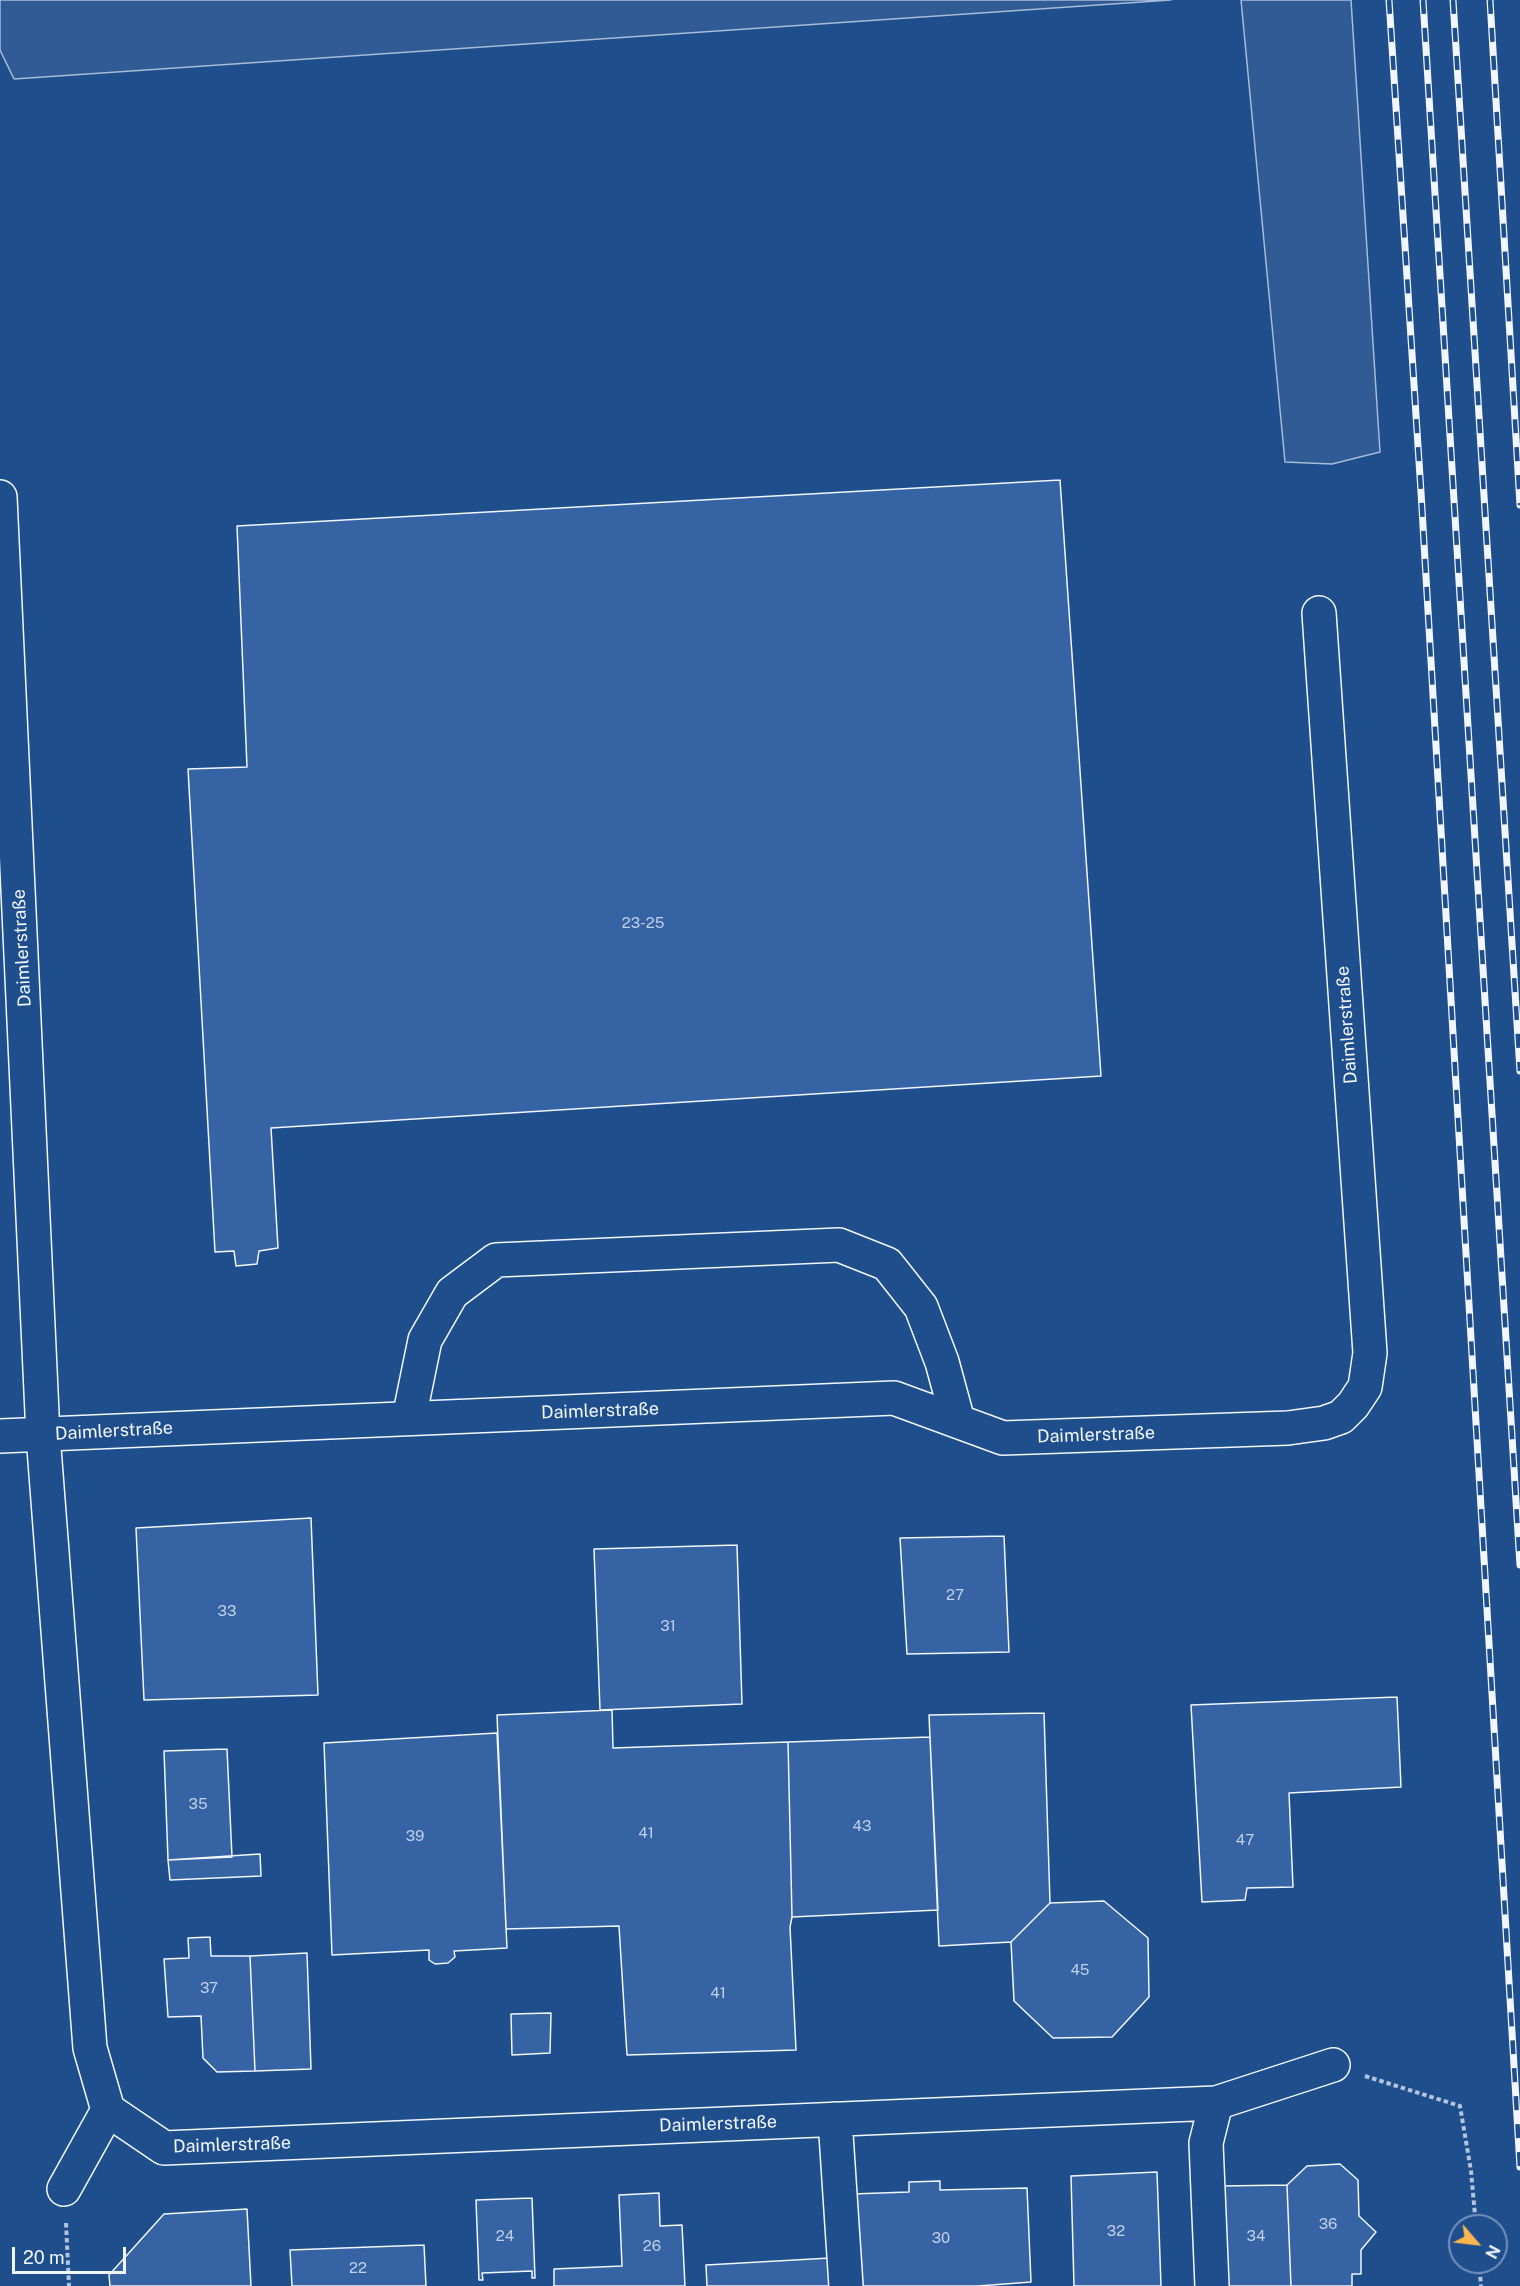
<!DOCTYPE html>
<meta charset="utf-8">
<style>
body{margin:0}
#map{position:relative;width:1520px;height:2286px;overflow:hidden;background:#1f4e8c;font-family:"Public Sans",sans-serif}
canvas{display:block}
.north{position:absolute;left:1448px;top:2214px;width:60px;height:60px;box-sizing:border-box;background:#1f4e8c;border:2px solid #7391ba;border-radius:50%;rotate:118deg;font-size:16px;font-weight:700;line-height:24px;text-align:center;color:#f2f6ff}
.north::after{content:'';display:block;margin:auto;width:21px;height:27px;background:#ffb74d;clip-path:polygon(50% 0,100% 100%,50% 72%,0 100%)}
.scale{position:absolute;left:12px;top:2247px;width:114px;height:27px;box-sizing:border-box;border:3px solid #f2f6ff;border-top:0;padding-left:8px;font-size:18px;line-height:21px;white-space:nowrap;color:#f2f6ff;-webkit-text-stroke:4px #1f4e8c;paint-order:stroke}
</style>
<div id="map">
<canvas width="1520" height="2286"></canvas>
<div class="north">N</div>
<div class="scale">20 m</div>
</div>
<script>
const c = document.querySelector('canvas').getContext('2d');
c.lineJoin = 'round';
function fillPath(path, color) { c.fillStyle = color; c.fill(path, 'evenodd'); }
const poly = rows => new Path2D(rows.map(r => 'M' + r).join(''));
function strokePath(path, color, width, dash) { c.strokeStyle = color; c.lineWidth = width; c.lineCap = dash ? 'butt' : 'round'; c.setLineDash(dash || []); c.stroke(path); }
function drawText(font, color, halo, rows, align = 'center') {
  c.font = font + ' "Public Sans",sans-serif'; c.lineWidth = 4.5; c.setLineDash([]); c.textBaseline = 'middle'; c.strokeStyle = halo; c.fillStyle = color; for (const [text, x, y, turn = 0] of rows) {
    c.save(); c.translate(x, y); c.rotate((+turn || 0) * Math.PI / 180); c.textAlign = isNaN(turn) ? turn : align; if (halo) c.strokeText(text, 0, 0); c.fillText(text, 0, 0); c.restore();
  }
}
const built = poly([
 [0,0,1171,0,14,79,0,50,0,0],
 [1241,0,1351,0,1380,452,1332,464,1285,462,1241,0]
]);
const building = poly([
 [1060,480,1101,1076,271,1128,278,1248,259,1251,257,1264,236,1266,234,1251,215,1252,188,769,247,767,237,526,1060,480],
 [311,1518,318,1695,144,1700,136,1528,311,1518],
 [1004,1536,1009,1652,907,1654,900,1538,1004,1536],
 [737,1545,742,1704,600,1710,594,1549,737,1545],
 [1397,1697,1401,1787,1289,1793,1293,1887,1247,1888,1245,1900,1202,1902,1191,1705,1397,1697],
 [612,1710,613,1748,788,1742,792,1917,790,1927,796,2050,627,2055,619,1926,506,1929,497,1715,612,1710],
 [1044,1713,1050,1903,1011,1942,939,1946,929,1715,1044,1713],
 [497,1733,507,1948,454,1951,455,1957,448,1963,435,1964,429,1960,429,1950,332,1955,324,1743,497,1733],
 [930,1737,938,1910,792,1917,788,1742,930,1737],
 [227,1749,232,1857,168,1860,164,1751,227,1749],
 [260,1854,261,1876,170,1880,168,1860,260,1854],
 [1104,1901,1148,1938,1149,1997,1112,2037,1053,2038,1014,2001,1011,1942,1050,1903,1104,1901],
 [210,1937,211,1956,250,1956,255,2071,217,2072,203,2058,201,2016,168,2017,164,1959,189,1958,188,1938,210,1937],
 [307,1953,311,2069,255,2071,250,1956,307,1953],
 [551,2013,550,2053,512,2055,511,2014,551,2013],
 [1340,2164,1358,2180,1359,2216,1376,2232,1361,2250,1361,2274,1352,2274,1352,2286,1291,2286,1287,2185,1307,2166,1340,2164],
 [1157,2172,1161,2286,1074,2286,1071,2176,1157,2172],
 [940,2181,940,2190,1027,2188,1031,2282,978,2286,855,2286,852,2194,909,2192,909,2182,940,2181],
 [1287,2185,1291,2286,1225,2286,1221,2186,1287,2185],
 [659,2193,660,2226,682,2225,685,2286,554,2286,554,2269,622,2266,619,2195,659,2193],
 [532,2198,535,2278,532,2278,532,2271,482,2273,483,2280,479,2280,476,2200,532,2198],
 [247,2209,251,2286,110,2286,109,2275,164,2214,247,2209],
 [424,2245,426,2286,292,2286,290,2250,424,2245],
 [830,2258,831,2286,707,2286,706,2265,830,2258]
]);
const path = poly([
 [1365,2076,1460,2106,1471,2171,1476,2226],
 [66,2223,69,2286],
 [1479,2262,1481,2286]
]);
const minor = poly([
 [0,497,43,1435,90,2048,108,2110,64,2189],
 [409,1418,425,1340,452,1293,496,1260,839,1245,887,1264,921,1307,942,1362,958,1421],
 [0,1436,894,1398,1003,1438,1288,1428,1324,1423,1341,1417,1353,1405,1365,1387,1370,1353,1319,613],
 [108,2110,164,2148,1216,2103,1333,2065],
 [835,2119,846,2286],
 [1212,2286,1206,2143,1216,2103]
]);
const rail = poly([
 [1389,0,1421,492,1520,2167],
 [1423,0,1520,1565],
 [1453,0,1520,1071],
 [1490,0,1520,505]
]);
const numberNames = [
 ["23-25",643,923],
 ["27",955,1595],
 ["33",227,1611],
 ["31",668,1626],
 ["35",198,1804],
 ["43",862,1826],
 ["41",646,1833],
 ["39",415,1836],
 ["47",1245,1840],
 ["45",1080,1970],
 ["37",209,1988],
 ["41",718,1993],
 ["36",1328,2224],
 ["32",1116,2231],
 ["24",505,2236],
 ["34",1256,2236],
 ["30",941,2238],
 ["26",652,2246],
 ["22",358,2268]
];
const streetNames = [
 ["Daimlerstraße",22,948,-93],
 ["Daimlerstraße",1347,1025,-94],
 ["Daimlerstraße",600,1411,-2],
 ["Daimlerstraße",114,1431,-3],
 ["Daimlerstraße",1096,1435,-2],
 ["Daimlerstraße",718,2124,-2],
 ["Daimlerstraße",232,2145,-2]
];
fillPath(built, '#305b95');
strokePath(built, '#a8bbd7', 1.5);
fillPath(building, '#3563a3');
strokePath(building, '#f2f6ff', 1.5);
strokePath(minor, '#f2f6ff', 36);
strokePath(path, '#b3c4dc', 4, [4.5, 3]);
strokePath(minor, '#1f4e8c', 33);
strokePath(rail, '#f2f6ff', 7);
strokePath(rail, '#1f4e8c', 4.5, [14]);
drawText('15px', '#c3d1e8', null, numberNames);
drawText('18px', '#f2f6ff', '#1f4e8c', streetNames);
</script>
